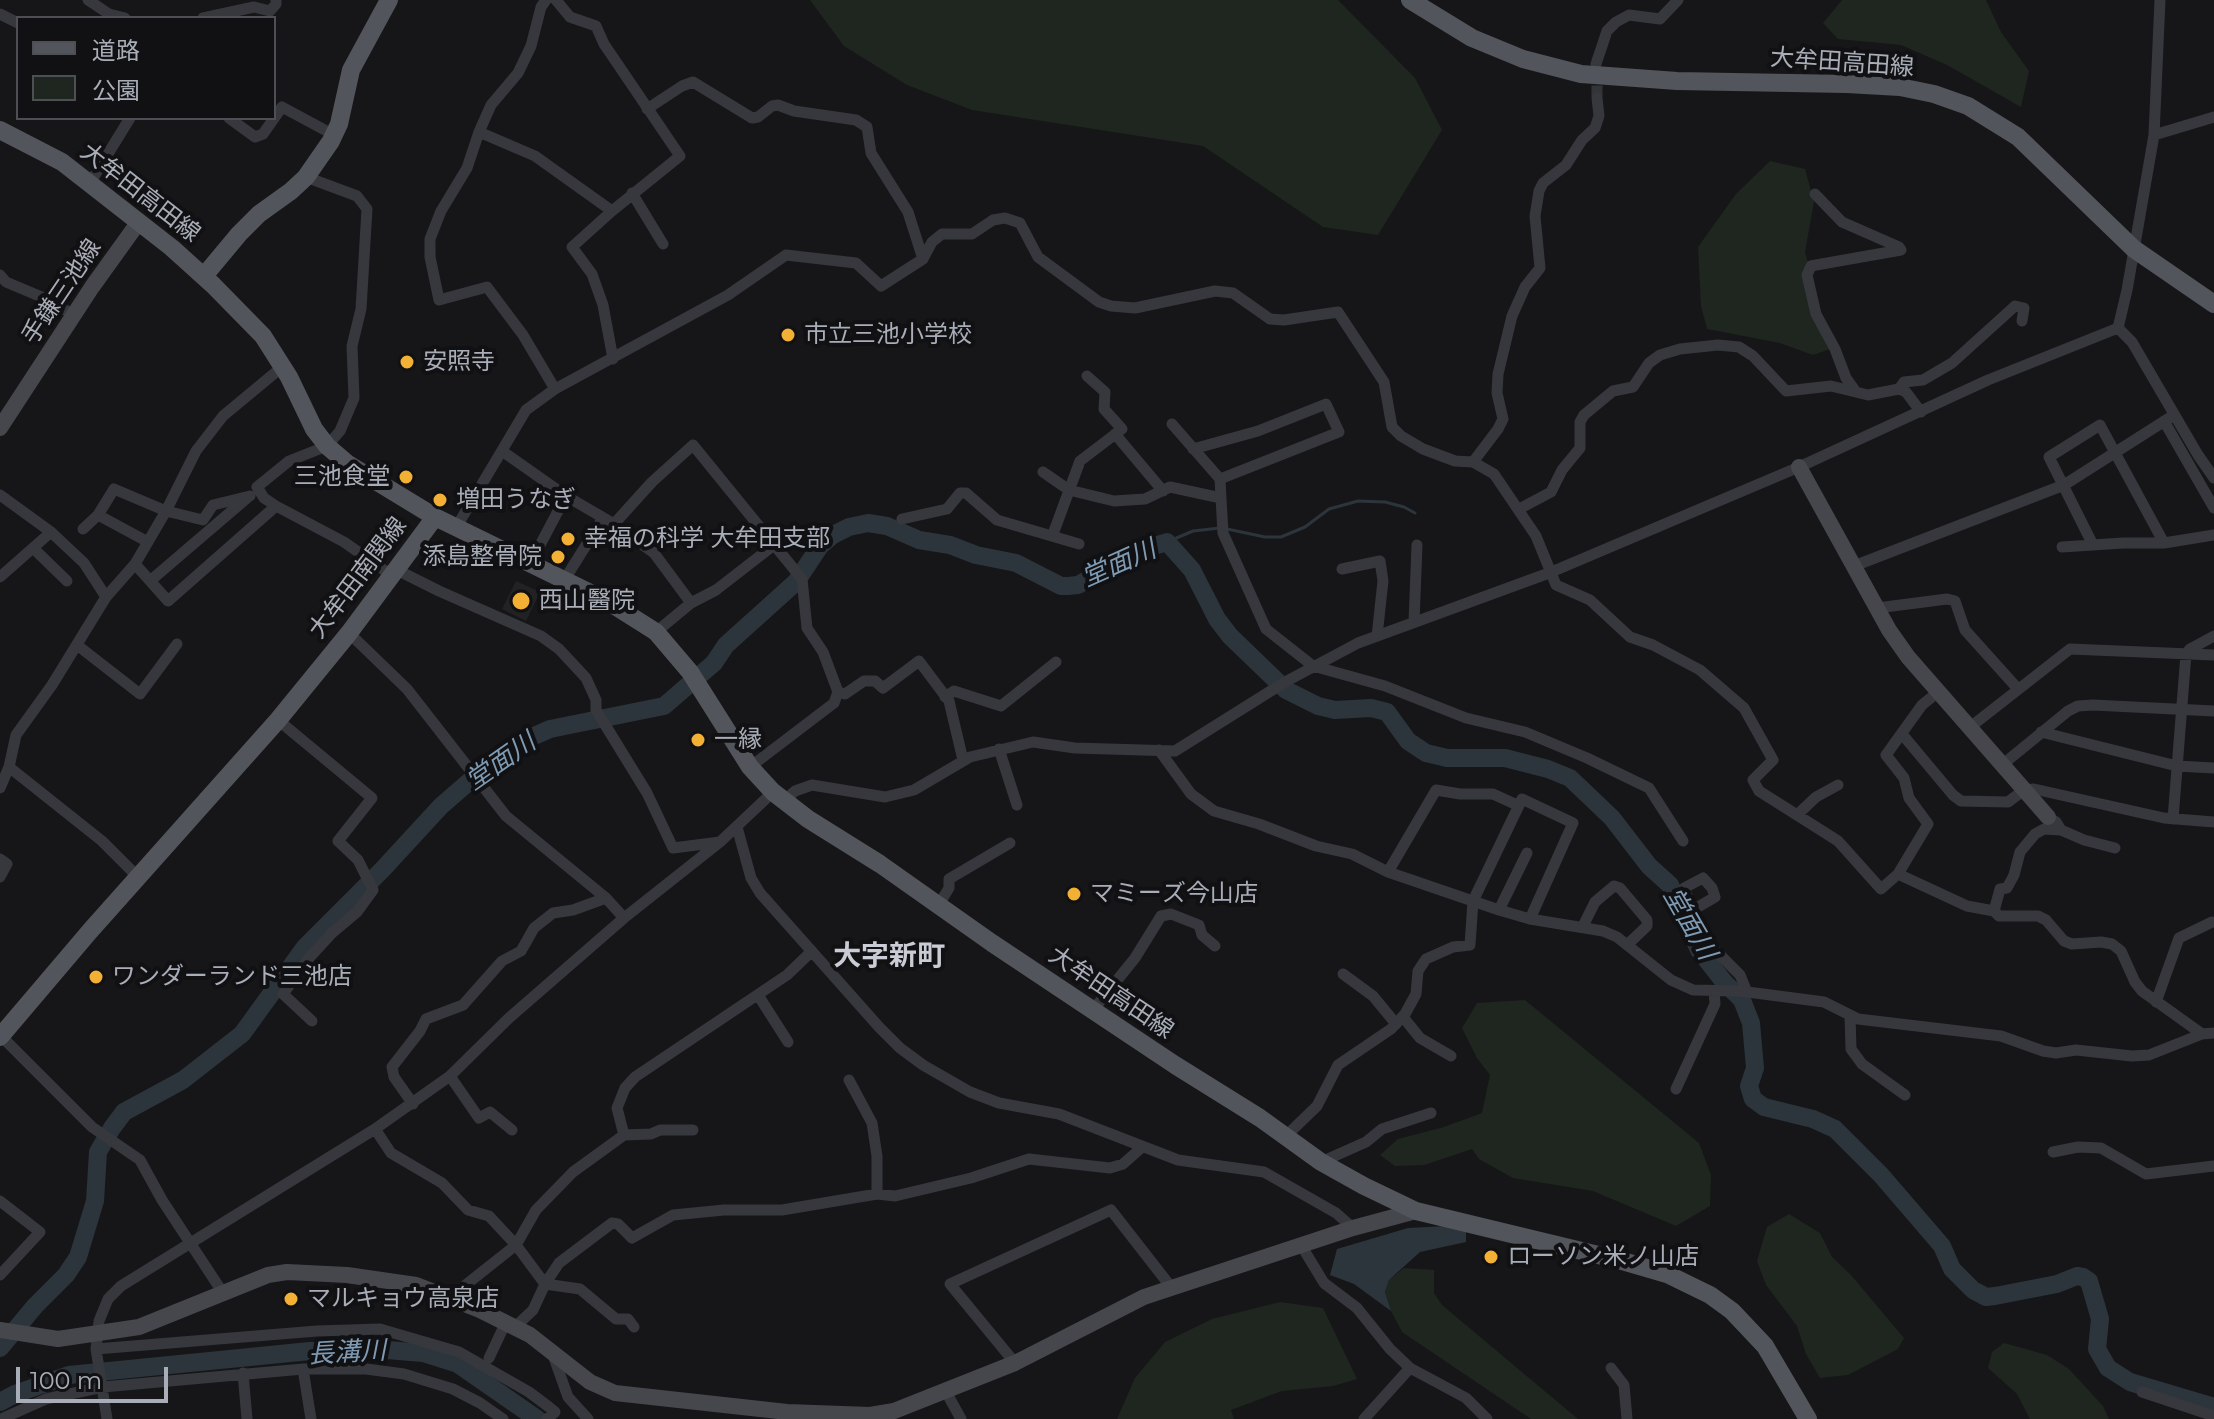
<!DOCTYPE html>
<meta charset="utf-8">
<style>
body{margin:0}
#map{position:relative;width:2214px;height:1419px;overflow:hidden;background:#161618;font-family:Montserrat,"Noto Sans JP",sans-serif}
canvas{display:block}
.legend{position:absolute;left:16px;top:16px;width:260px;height:104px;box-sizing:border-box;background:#111113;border:2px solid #4d4f55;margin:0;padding:10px 14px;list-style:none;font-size:24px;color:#a8adb8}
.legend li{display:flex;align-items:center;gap:16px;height:40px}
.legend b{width:40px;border:2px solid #4d4f55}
.scale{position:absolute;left:16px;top:1367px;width:152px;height:36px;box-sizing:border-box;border:4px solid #a8adb8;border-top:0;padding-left:10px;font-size:24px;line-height:28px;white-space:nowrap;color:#a8adb8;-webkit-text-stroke:6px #111113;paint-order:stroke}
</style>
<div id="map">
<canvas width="2214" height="1419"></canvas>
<ul class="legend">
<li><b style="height:10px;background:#53555c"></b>道路</li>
<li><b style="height:22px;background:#1e261f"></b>公園</li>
</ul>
<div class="scale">100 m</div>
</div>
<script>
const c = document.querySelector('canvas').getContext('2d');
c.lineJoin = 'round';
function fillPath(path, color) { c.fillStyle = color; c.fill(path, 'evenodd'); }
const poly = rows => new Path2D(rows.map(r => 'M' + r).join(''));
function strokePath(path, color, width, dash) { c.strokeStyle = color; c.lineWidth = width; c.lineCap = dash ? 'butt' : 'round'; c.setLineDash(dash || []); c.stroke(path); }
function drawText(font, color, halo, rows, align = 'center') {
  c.font = font + ' Montserrat,"Noto Sans JP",sans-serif'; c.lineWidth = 8; c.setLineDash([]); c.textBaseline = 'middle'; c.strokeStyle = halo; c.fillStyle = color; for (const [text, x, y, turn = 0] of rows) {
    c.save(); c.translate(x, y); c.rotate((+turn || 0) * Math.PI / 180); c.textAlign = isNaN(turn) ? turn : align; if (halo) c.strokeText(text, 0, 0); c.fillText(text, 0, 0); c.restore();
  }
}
const built = poly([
 [516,581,540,592,526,621,502,609]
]);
const green = poly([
 [810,0,1338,0,1415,78,1442,130,1378,235,1323,227,1203,146,972,110,907,85,844,46],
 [1842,0,1986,0,2001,32,2029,71,2021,107,1947,65,1901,45,1838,39,1823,23],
 [1770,161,1805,169,1814,202,1805,252,1822,317,1833,348,1813,355,1780,343,1707,329,1701,306,1698,247,1736,194],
 [1525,1000,1699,1143,1711,1175,1710,1206,1676,1226,1593,1191,1513,1178,1479,1159,1472,1149,1424,1165,1395,1166,1380,1155,1398,1139,1444,1127,1482,1113,1490,1075,1477,1058,1462,1028,1477,1003],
 [1789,1214,1820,1233,1832,1257,1851,1275,1904,1338,1898,1349,1848,1375,1820,1378,1806,1354,1797,1326,1766,1285,1757,1261,1767,1227],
 [1404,1268,1434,1270,1434,1293,1442,1305,1578,1419,1531,1419,1402,1332,1391,1311,1385,1292,1389,1280],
 [1280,1302,1323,1308,1357,1379,1333,1386,1282,1391,1231,1410,1234,1419,1117,1419,1135,1378,1165,1342,1212,1319],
 [2004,1343,2047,1355,2069,1369,2103,1406,2109,1419,2030,1419,2017,1394,1988,1368,1992,1352]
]);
const water = poly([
 [1466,1225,1466,1242,1420,1252,1389,1280,1385,1292,1391,1311,1354,1284,1330,1275,1337,1249,1408,1228]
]);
const stream = poly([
 [1227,529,1265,537,1281,537,1305,527,1329,509,1358,501,1385,502,1404,507,1415,513],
 [1167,542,1193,531,1220,528]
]);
const river = poly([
 [0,1348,35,1306,66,1275,78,1257,95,1201,98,1152,112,1128,124,1112,183,1080,242,1034,305,947,382,870,441,806,494,760,525,740,550,729,664,706,714,663,726,645,796,582,820,546,833,535,849,527,868,523,887,526,919,540,950,545,976,555,1016,563,1061,586,1068,586,1078,585,1138,551,1167,542,1192,570,1217,619,1230,636,1286,690,1318,706,1335,710,1371,708,1387,712,1408,741,1426,753,1447,758,1505,758,1548,769,1570,778,1612,818,1649,866,1670,885,1699,950,1724,982,1742,1000,1751,1023,1755,1068,1749,1086,1753,1099,1764,1107,1813,1119,1835,1129,1881,1175,1942,1246,1952,1269,1973,1290,1986,1297,1995,1296,2057,1284,2077,1276,2083,1277,2089,1281,2100,1319,2097,1349,2108,1368,2130,1382,2214,1407],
 [0,1402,15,1394,69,1375,310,1351,376,1349,423,1353,458,1364,537,1419]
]);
const streetTunnel = poly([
 [1597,69,1597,98]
]);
const street = poly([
 [88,0,109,14,125,18],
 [0,14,18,23],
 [203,18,254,7,270,11,276,4,276,0],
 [1596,64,1607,31,1616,22,1629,15,1660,19,1678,0],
 [647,109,682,86,693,82,752,118,758,117,772,106,778,105,794,111,856,120,867,127,871,153,908,212,923,259],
 [229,118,255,137,263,134,282,107,334,135],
 [479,132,491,105,518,73,531,46,541,7,546,0],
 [2154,135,2214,117],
 [306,177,357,196,367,209,361,309,352,346,354,398,340,431,327,446,289,461,257,487,264,498,276,506,344,542,391,575],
 [90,183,130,118],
 [632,193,663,244],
 [1815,194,1842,222,1899,247,1901,250,1816,265,1811,266,1807,275,1816,314,1835,349,1846,378,1856,392],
 [612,211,572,247,592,274,603,305,613,359],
 [0,275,6,282,44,298,74,315],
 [2118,328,2127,290,2154,135,2160,0],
 [2118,328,2132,342,2198,455,2214,478],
 [555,389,523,335,487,287,439,300,430,257,430,239,441,211,467,168,479,132,535,156,612,211,680,156,604,44,596,26,570,17,556,0],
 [1899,389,1904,382,1923,380,1952,363,2015,306,2024,308,2022,321],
 [2164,421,2214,508],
 [1172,424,1220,479,1221,498],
 [1115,434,1163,491],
 [1193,449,1258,431,1326,404,1339,432,1220,479],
 [502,451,566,496,614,524,654,553,691,603],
 [1473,462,1498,429,1503,419,1497,393,1498,374,1512,316,1525,287,1540,268,1535,216,1539,191,1543,183,1566,165,1582,140,1595,128,1599,116,1597,98],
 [1043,472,1069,490,1114,501,1145,499,1170,487,1221,498,1223,533,1266,629,1313,666,1385,686,1466,718,1525,732,1587,758,1649,788,1683,841],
 [0,495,51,532,84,563,106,597],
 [1519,509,1551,492,1562,470,1580,448,1580,422,1584,415,1613,391,1633,387,1649,363,1660,355,1680,349,1718,345,1739,347,1753,356,1786,391,1831,386,1868,395,1899,389,1906,392,1921,412],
 [98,515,148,542],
 [902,519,947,509,960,493,966,493,997,520,1079,544],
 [614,524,652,482,693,445,802,579,807,628,823,652,838,692,834,703,750,767],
 [457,526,526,410,555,389,728,295,786,255,856,263,881,286,923,259,932,242,942,234,972,234,993,220,1005,218,1020,223,1038,257,1099,302,1111,306,1135,308,1215,291,1233,293,1270,319,1284,320,1338,312,1384,382,1392,427,1401,436,1423,449,1455,461,1473,462,1494,474,1536,536,1556,585,1590,600,1630,637,1653,645,1700,670,1744,708,1773,760,1753,780,1759,791,1797,815,1816,797,1838,785],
 [83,529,98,515,114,489,166,511,203,520,213,505,250,496],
 [1053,534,1080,461,1122,429,1104,409,1105,392,1087,376],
 [2093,545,2049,457,2100,425,2164,543],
 [2062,547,2123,543,2164,543,2214,535],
 [33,548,67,581],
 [531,562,566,496],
 [135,564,166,511,196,451,223,416,282,367],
 [1854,566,2064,485,2174,415],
 [395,569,439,591,541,636,559,649,586,678,596,700,596,710,647,793,673,848,720,842],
 [1342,569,1380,561,1383,581,1377,636],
 [0,577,51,532],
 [565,579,603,518],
 [150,581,247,498],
 [1877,608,1947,599,1955,601,1965,630,2018,689],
 [1414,622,1417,545],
 [656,632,691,603,716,590,774,545],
 [349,633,407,689,506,816,606,898,624,918],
 [77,645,140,694,177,644],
 [838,692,845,694,864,681,875,681,883,688,919,661,949,701,963,760],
 [945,697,954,691,1001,706,1056,662],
 [278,720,372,798,338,841,358,860,373,890,357,912,332,933,309,958,283,994,312,1021],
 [1969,728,2070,649,2214,655],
 [2041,732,2177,766,2214,768],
 [1902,734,1953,795,1961,801,2008,802,2024,790,2034,789,2164,818,2214,822],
 [999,749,1017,805],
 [1159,750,1191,794,1214,811,1259,824,1316,846,1352,854,1388,872,1499,910,1530,919,1603,931,1617,937,1671,980,1693,990,1740,991,1824,1002,1858,1019,2001,1036,2043,1051,2056,1053,2076,1050,2132,1056,2149,1055,2202,1034,2214,1033],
 [2002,765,2068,711,2078,706,2093,705,2214,711],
 [9,767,102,841,138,877],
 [0,788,9,767,16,735,52,685,106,597,135,564,168,601,276,506],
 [785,800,795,791,812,785,885,797,914,790,970,757,1033,742,1075,748,1175,751,1285,682,1358,643,1549,573,1799,467,1988,380,2118,328],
 [1797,815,1838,841,1881,889,1898,874,1928,824,1909,798,1904,778,1886,755,1922,705,1938,692],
 [2048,817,2056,822,2061,830,2084,840,2115,848],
 [2173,819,2186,654,2190,649,2214,636],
 [737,827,751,878,760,893,879,1027,900,1048,923,1065,970,1092,999,1103,1059,1114,1178,1160,1264,1172,1336,1213,1353,1228],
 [0,859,7,864,0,877],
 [1388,872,1436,790,1460,794,1493,794,1517,805],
 [1898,874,1967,906,1994,911,2000,889,2007,888,2014,875,2020,852,2035,834,2044,829,2061,830],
 [938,906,949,888,949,879,1010,843],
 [1499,910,1527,853],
 [1693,910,1715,897,1712,888,1703,878,1684,888,1693,910,1714,949,1740,975,1747,992],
 [1994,911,1999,916,2038,916,2046,920,2064,941,2072,944,2101,942,2112,944,2121,951,2135,982,2142,991,2202,1034],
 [1583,926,1595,902,1614,886,1620,888,1647,920,1647,926,1627,945],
 [1343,974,1373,996,1396,1024],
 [758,995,788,1042],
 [2156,1002,2179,938,2212,922],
 [1093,1010,1135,958,1161,916,1171,914,1199,925,1202,935,1215,946],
 [1850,1015,1851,1049,1862,1064,1905,1095],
 [1403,1017,1420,1038,1451,1056],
 [0,1035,92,1127,140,1160,162,1200,223,1293],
 [450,1076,479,1118,490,1112,512,1130],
 [849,1080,872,1123,877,1156,877,1194],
 [1676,1089,1715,1004,1714,991],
 [413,1104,394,1077,392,1067,420,1031,426,1019,463,1005,502,961,521,951,534,928,553,913,573,910,606,898],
 [375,1129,391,1153,442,1183,468,1210,489,1216,516,1245,545,1284,580,1289,616,1319,628,1319,634,1327],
 [624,1135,617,1108,625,1088,635,1077,787,975,812,951],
 [1285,1137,1317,1106,1338,1065,1391,1029,1405,1014,1416,994,1418,971,1426,959,1453,947,1470,945,1473,901,1522,799,1573,823,1530,919],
 [2053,1152,2078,1147,2101,1148,2146,1174,2214,1166],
 [1321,1162,1366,1142,1382,1129,1431,1113],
 [0,1201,40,1232,0,1275],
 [1301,1245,1324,1283,1357,1308,1390,1349,1410,1368,1466,1398,1487,1419],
 [456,1300,463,1287,516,1245,536,1210,573,1172,624,1135,651,1134,660,1130,693,1130],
 [515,1327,533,1310,545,1284,559,1263,612,1223,618,1224,632,1238,673,1215,724,1210,782,1210,877,1194,895,1196,971,1178,1029,1159,1110,1168,1123,1164,1140,1149],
 [96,1349,317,1331,380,1329,459,1352,529,1392,549,1407,555,1412,547,1419],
 [553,1355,568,1397,588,1419],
 [489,1358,506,1322],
 [1015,1363,950,1284,1111,1210,1171,1287],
 [1611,1368,1624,1385,1627,1419],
 [303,1369,311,1419],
 [243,1373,247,1419],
 [945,1390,961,1419],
 [2142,1392,2214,1416],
 [1,1419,46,1399,103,1387,303,1369,366,1369,404,1374,453,1389,480,1403,503,1419],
 [107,1419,96,1349,99,1321,108,1299,121,1286,375,1129,450,1076,509,1018,624,918,720,842,773,792],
 [1364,1419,1410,1368]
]);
const secondary = poly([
 [0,428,92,287,138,223],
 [1799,467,1889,630,1908,657,2048,817],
 [0,1330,58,1339,139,1327,268,1275,287,1272,347,1275,416,1285,480,1310,530,1335,590,1382,615,1393,787,1412,870,1415,894,1411,1015,1363,1144,1297,1353,1228,1416,1211]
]);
const primary = poly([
 [1410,0,1472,38,1523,59,1581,74,1677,81,1847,84,1900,87,1934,94,1968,106,2018,137,2134,249,2214,304],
 [0,130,62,162,172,248,213,285,263,336,289,377,314,429,327,446,348,464,435,517,607,601,656,632,690,672,750,767,773,792,808,819,880,864,992,943,1175,1065,1260,1118,1321,1162,1364,1186,1416,1211,1619,1260,1667,1274,1710,1295,1732,1311,1765,1346,1808,1419],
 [204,276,239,234,259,214,291,191,306,177,331,141,339,124,351,70,389,0],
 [0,1037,90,931,278,720,349,633,435,517]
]);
const markers = [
 [788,335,8,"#f2b134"],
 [407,362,8,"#f2b134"],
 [406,477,8,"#f2b134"],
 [440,500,8,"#f2b134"],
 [568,539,8,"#f2b134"],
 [558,557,8,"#f2b134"],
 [521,601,10,"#f2b134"],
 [698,740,8,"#f2b134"],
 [1074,894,8,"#f2b134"],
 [96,977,8,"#f2b134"],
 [1491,1257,8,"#f2b134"],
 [291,1299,8,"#f2b134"]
];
const streetNames = [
 ["大牟田高田線",1842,63,4],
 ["大牟田高田線",140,193,38],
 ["手鎌三池線",62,292,-56],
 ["大牟田南関線",358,578,-53],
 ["大牟田高田線",1111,993,34]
];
const poiNames = [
 ["市立三池小学校",804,335],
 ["安照寺",423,362],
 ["三池食堂",390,477,"right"],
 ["増田うなぎ",456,500],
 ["幸福の科学 大牟田支部",584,539],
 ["添島整骨院",542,557,"right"],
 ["西山醫院",539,601],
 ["一縁",714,740],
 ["マミーズ今山店",1090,894],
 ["ワンダーランド三池店",112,977],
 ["ローソン米ノ山店",1507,1257],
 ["マルキョウ高泉店",307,1299]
];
const waterNames = [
 ["堂面川",1119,564,-24],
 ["堂面川",501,762,-35],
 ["堂面川",1689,924,60],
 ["長溝川",347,1353,-3]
];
const quarterNames = [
 ["大字新町",889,957]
];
fillPath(built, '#222225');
fillPath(green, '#1e261f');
fillPath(water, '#2c353c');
strokePath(stream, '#2c353c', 3);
strokePath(river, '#2c353c', 18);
strokePath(streetTunnel, '#333438', 11, [11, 5.5]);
strokePath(street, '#37383d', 11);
strokePath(secondary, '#45474d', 16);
strokePath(primary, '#53555c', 18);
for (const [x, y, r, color] of markers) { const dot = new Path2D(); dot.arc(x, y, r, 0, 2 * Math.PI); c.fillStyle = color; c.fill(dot); strokePath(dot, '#111113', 3); }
drawText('24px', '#a8adb8', '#111113', streetNames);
drawText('24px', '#a8adb8', '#111113', poiNames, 'left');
drawText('italic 26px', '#7f9bb3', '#111113', waterNames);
drawText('bold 28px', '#c9ccd4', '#111113', quarterNames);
</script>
